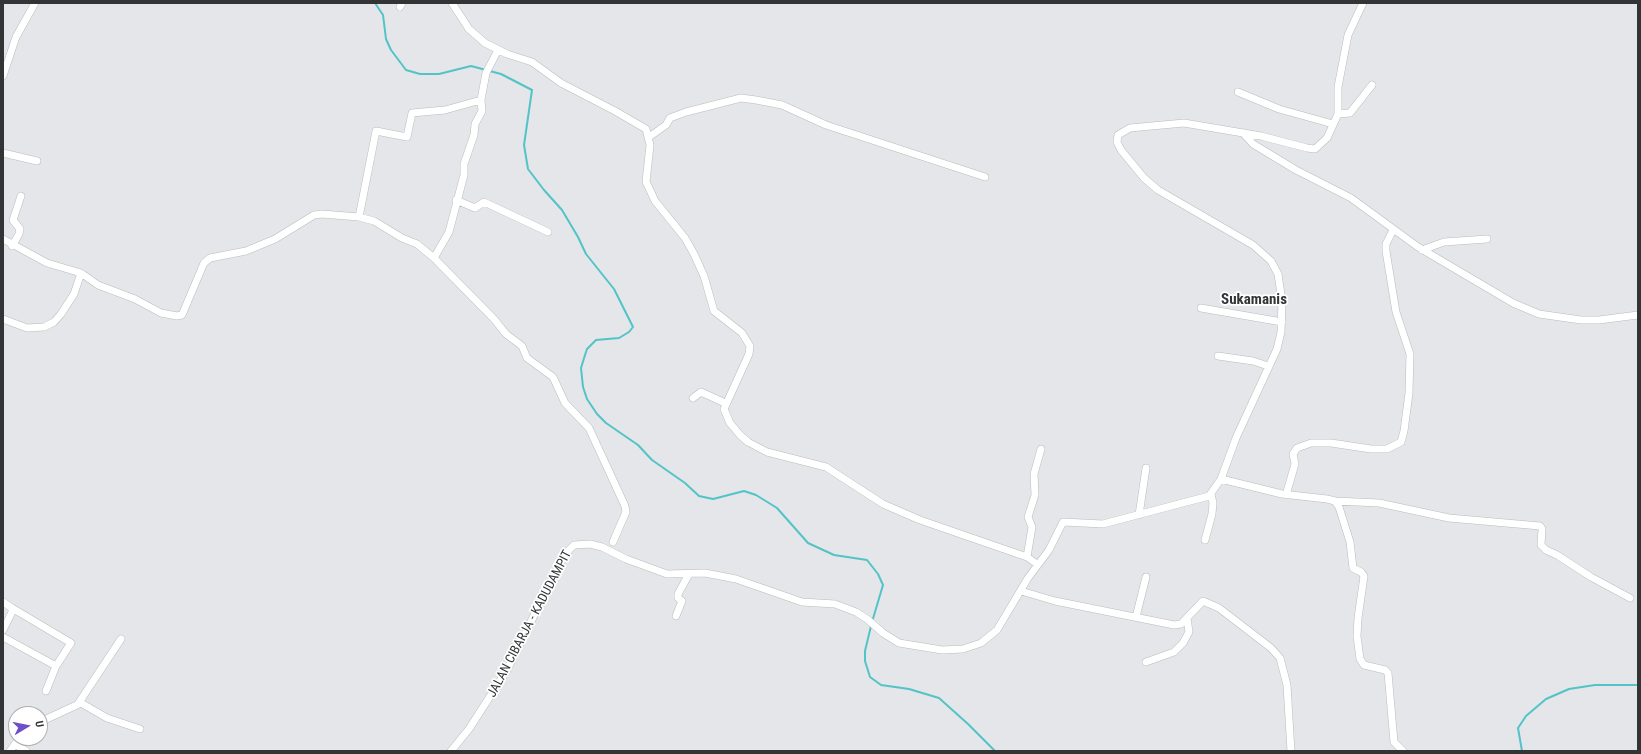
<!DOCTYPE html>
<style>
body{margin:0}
#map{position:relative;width:1641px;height:754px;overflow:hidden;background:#e4e6e9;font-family:"Roboto Condensed",sans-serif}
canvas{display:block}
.frame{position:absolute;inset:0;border:4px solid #333435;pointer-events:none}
.north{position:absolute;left:8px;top:706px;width:40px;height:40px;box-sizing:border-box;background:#fff;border:1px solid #adaeae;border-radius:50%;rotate:80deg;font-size:11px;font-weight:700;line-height:16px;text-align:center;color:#333435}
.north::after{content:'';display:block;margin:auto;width:14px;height:18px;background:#6e4fc8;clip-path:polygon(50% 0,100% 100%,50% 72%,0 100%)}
</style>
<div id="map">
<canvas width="1641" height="754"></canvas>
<div class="frame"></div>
<div class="north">U</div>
</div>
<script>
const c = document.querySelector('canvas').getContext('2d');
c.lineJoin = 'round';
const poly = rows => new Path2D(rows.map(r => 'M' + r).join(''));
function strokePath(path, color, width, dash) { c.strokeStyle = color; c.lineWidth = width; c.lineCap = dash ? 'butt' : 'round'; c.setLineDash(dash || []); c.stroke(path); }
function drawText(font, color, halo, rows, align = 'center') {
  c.font = font + ' "Roboto Condensed",sans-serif'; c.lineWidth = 3.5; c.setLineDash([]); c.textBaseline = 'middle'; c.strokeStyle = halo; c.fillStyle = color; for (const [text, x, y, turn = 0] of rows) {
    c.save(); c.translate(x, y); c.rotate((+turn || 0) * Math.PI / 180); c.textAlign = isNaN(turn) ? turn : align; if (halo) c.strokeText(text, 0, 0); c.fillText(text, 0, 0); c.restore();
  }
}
const stream = poly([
 [375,3,383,15,386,39,391,50,406,70,420,74,439,74,471,66,501,74,532,90,524,145,528,169,544,190,562,210,578,237,586,254,614,289,633,327,629,332,619,338,596,340,587,349,585,355,581,368,583,387,587,399,597,414,606,423,638,445,652,460,685,483,699,496,713,499,744,491,756,495,777,508,808,543,834,555,867,560,878,574,883,585,872,622],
 [871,626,865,651,865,661,870,677,881,685,909,689,939,698,968,724,995,751],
 [1522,751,1518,728,1526,716,1546,699,1569,689,1595,685,1638,685]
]);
const minor = poly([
 [452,3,469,29,485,43,507,54,532,62,561,83,615,111,646,129,650,145,646,182,649,188,655,201,685,238,694,254,704,276,714,311,742,333,750,346,749,354,724,409,730,423,740,435,748,442,767,452,826,467,883,504,920,520,1027,557,1037,564],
 [400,7,402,3],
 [3,76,16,37,35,3],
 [1238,92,1279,109,1333,124],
 [1338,114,1350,113,1372,85],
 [1243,133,1253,144,1296,170,1351,198,1418,247,1513,303,1539,314,1581,320,1599,320,1638,315],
 [649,137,666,125,670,118,686,112,741,98,756,100,782,105,826,125,985,177],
 [3,153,37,161],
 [456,200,475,208,484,202,548,232],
 [359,217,376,131,407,137,412,113,445,110,481,100],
 [3,239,47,263,81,273,98,285,135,299,161,313,177,316,182,315,204,263,210,258,246,251,275,239,314,215,322,214,359,217,374,221,402,238,417,244,434,258,494,319,506,334,522,346,527,358,553,377,565,403,589,428,625,506,626,512,613,542],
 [12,246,19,234,20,229,13,220,21,196],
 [1422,250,1444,242,1487,239],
 [434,258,449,232,464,175,464,164,474,135,475,124,482,111,481,100,486,73,498,50],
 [1201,308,1282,322],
 [3,319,27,328,44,327,54,322,61,314,74,294,81,273],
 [1218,356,1253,361,1268,366],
 [693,398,701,392,725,403],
 [1221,479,1282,494,1327,499,1335,501,1339,507,1350,542,1353,568,1361,572,1364,576,1358,618,1357,636,1360,659,1364,665,1385,670,1388,673,1394,742,1403,751],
 [1286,495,1295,464,1293,454,1297,448,1311,443,1331,443,1371,449,1387,449,1401,442,1404,431,1409,393,1410,354,1396,312,1386,251,1386,244,1393,230],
 [1335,501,1379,503,1449,518,1540,526,1542,529,1541,545,1546,550,1557,555,1591,577,1630,598],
 [1139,515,1146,468],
 [1205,540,1212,514,1213,503,1211,494],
 [1027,557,1032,527,1028,517,1035,495,1034,474,1041,449],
 [1021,591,1055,601,1174,625,1181,624,1203,601,1219,608,1271,648,1280,658,1287,685,1291,751],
 [3,602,12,608],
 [676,616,682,601,678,598,678,594,689,574],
 [1136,617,1146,577],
 [3,630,12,612,12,608,71,643,56,666,46,691],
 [3,637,56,666],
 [1146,662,1174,652,1183,643,1189,632,1187,618],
 [78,704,121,639],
 [40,722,81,703,107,718,140,729],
 [15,744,21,738],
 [10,751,15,744,26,751],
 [451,751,469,729,507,670,560,563,569,550,574,545,590,544,602,547,626,559,667,574,705,573,736,579,802,602,835,604,856,612,867,619,883,633,899,643,942,650,963,649,981,643,997,630,1028,578,1049,550,1063,522,1103,524,1209,496,1221,479,1236,438,1277,349,1281,332,1282,301,1278,274,1271,261,1253,245,1158,190,1144,178,1121,150,1117,142,1118,135,1130,128,1184,123,1261,136,1307,148,1315,149,1327,138,1338,114,1338,87,1348,35,1363,3]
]);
const streetNames = [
 ["JALAN CIBARJA - KADUDAMPIT",530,624,-62]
];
const quarterNames = [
 ["Sukamanis",1254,300]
];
strokePath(stream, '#52c4c7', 2);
strokePath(minor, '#b9bbbe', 8);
strokePath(minor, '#fff', 7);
drawText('13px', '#333435', '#fff', streetNames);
drawText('bold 15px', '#333435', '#fff', quarterNames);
</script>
